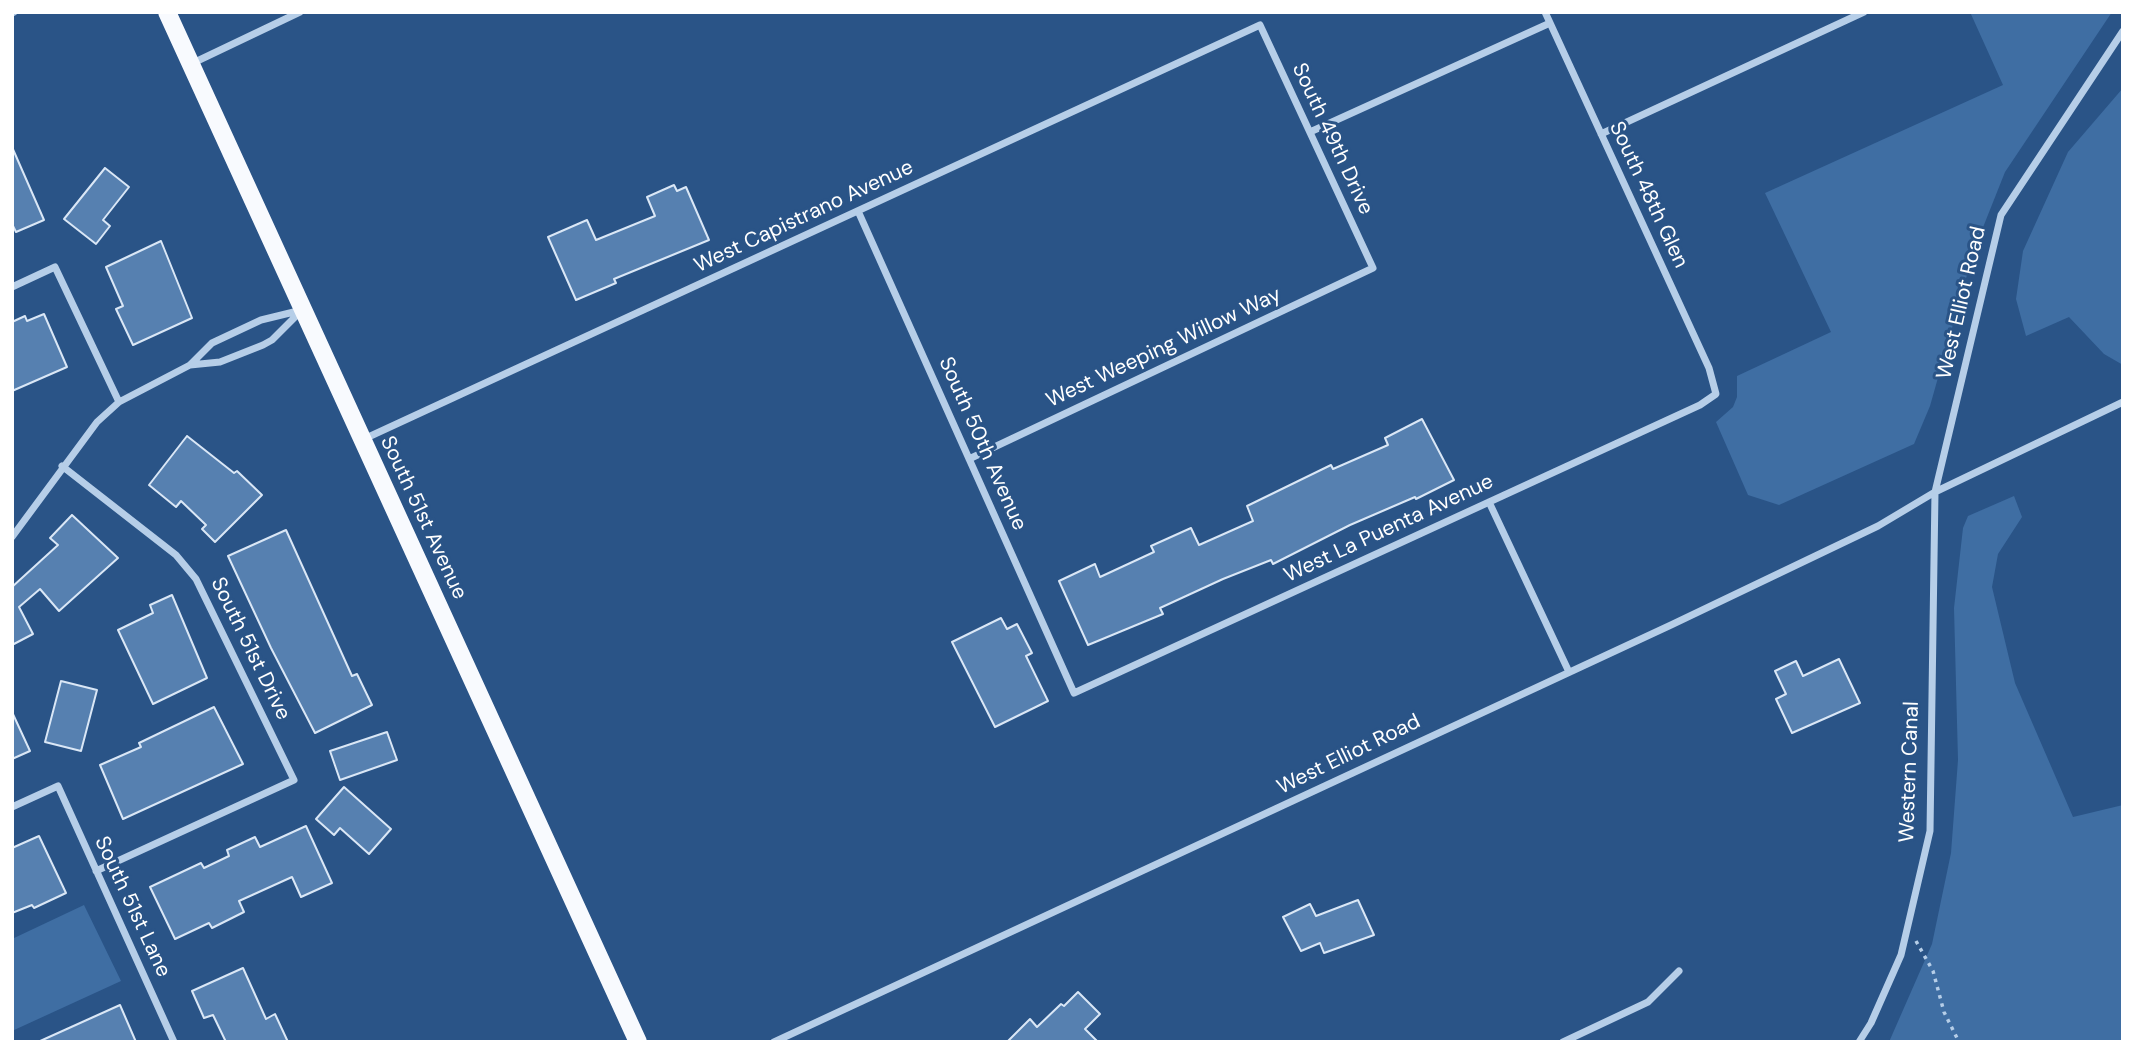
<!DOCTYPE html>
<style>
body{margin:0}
#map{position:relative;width:2135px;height:1054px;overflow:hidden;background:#2a5487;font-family:"DM Sans",sans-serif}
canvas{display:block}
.frame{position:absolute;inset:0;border:14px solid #fff;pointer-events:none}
</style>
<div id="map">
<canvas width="2135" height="1054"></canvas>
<div class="frame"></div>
</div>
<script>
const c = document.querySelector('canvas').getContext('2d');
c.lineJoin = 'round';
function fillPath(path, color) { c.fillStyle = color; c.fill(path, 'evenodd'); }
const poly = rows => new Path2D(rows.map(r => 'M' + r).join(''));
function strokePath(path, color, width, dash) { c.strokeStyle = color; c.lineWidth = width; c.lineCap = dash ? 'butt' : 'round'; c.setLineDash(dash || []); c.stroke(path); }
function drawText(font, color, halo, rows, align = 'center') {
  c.font = font + ' "DM Sans",sans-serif'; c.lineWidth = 6; c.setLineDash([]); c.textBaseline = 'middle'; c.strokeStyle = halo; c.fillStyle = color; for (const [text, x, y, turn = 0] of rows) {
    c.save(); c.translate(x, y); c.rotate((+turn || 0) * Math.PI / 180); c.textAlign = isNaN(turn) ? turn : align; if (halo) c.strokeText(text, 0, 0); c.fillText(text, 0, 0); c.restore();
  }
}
const green = poly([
 [1970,12,2112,12,2005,172,1974,250,1930,406,1914,444,1779,505,1748,495,1716,422,1733,407,1737,397,1737,376,1831,332,1765,193,2003,85],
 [2123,88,2123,365,2104,354,2069,317,2026,336,2016,299,2023,251,2068,152],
 [2014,496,2022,517,1998,554,1992,587,2015,683,2073,817,2123,805,2123,1042,1889,1042,1932,944,1951,853,1958,760,1954,608,1963,528,1968,516],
 [84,905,121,981,12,1031,12,939]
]);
const building = poly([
 [12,147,44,220,16,232,12,224,12,147],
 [105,168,129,187,103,220,110,226,96,244,64,219,105,168],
 [674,185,677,191,686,187,709,240,614,279,616,283,576,300,548,237,587,220,596,240,655,216,647,197,674,185],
 [161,241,192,318,133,345,116,309,123,306,106,267,161,241],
 [44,314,67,367,12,391,12,322,25,316,27,321,44,314],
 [1422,419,1454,480,1416,499,1415,497,1350,525,1273,564,1271,560,1223,579,1160,608,1163,614,1088,645,1059,581,1095,564,1100,577,1154,552,1151,546,1191,528,1199,545,1253,521,1247,506,1331,465,1333,469,1388,445,1385,438,1422,419],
 [187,436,234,473,237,471,262,495,215,542,202,529,206,525,181,501,176,507,149,485,187,436],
 [72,515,118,558,59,611,40,589,19,607,33,634,12,645,12,587,58,545,50,538,72,515],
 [286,530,352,676,357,674,372,705,315,733,271,648,228,556,286,530],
 [172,595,207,678,153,704,118,630,153,613,150,605,172,595],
 [1001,618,1007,629,1017,624,1032,653,1026,656,1048,701,995,727,952,642,1001,618],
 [1839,659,1860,703,1792,733,1776,699,1786,694,1775,671,1796,661,1803,676,1839,659],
 [61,681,97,690,81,751,45,742,61,681],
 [214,707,243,764,123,819,100,765,141,747,139,743,214,707],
 [12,712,30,751,12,759,12,712],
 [387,732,397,760,340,780,330,751,387,732],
 [344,787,391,829,369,854,340,828,334,835,316,819,344,787],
 [306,826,332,883,301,897,292,877,239,901,244,912,212,928,209,923,175,939,150,887,201,863,204,868,229,856,227,850,255,837,260,847,306,826],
 [39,836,66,893,34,908,32,905,12,913,12,848,39,836],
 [1358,900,1374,935,1324,953,1320,943,1301,951,1283,917,1310,904,1316,916,1358,900],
 [243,968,266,1019,275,1014,288,1042,226,1042,213,1015,204,1018,192,991,243,968],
 [1078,992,1100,1014,1085,1029,1098,1042,1007,1042,1030,1019,1037,1027,1061,1004,1064,1006,1078,992],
 [120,1005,136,1042,38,1042,120,1005]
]);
const path = poly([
 [1916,941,1933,971,1944,1012,1959,1042]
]);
const street = poly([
 [12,13,14,12],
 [193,63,300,12],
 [1310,132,1550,23],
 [1601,134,1864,12],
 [858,211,1074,693,1700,405,1716,394,1709,368,1545,12],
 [12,287,55,267,119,402],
 [190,365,220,362,263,345,272,340,301,311],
 [364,439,1260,25,1373,268,969,459],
 [62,466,176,555,196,579,294,780,96,871],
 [1489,502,1569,672],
 [12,537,97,422,119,402,190,365,212,343,261,320,302,310],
 [12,807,58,786,174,1042],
 [774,1042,1671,625,1878,526,1935,492,2123,402],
 [1563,1042,1648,1002,1679,971],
 [1859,1042,1871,1023,1901,955,1930,831,1935,492,2001,215,2123,31]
]);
const primary = poly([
 [167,12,638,1042]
]);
const streetNames = [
 ["South 49th Drive",1332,139,65],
 ["South 48th Glen",1648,195,65],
 ["West Capistrano Avenue",804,217,-25],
 ["West Elliot Road",1962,303,-77],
 ["West Weeping Willow Way",1164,348,-25],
 ["South 50th Avenue",982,444,66],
 ["South 51st Avenue",423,518,65],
 ["West La Puenta Avenue",1389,529,-25],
 ["South 51st Drive",250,649,64],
 ["West Elliot Road",1349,755,-26],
 ["Western Canal",1910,772,-88],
 ["South 51st Lane",132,907,65]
];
fillPath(green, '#3f6ea3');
fillPath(building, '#5680b0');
strokePath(building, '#dae7f6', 2);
strokePath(path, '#b6cee8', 3.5, [3.5, 5]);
strokePath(street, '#b6cee8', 7);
strokePath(primary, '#f8fafe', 18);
drawText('21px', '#fff', '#2a5487', streetNames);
</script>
